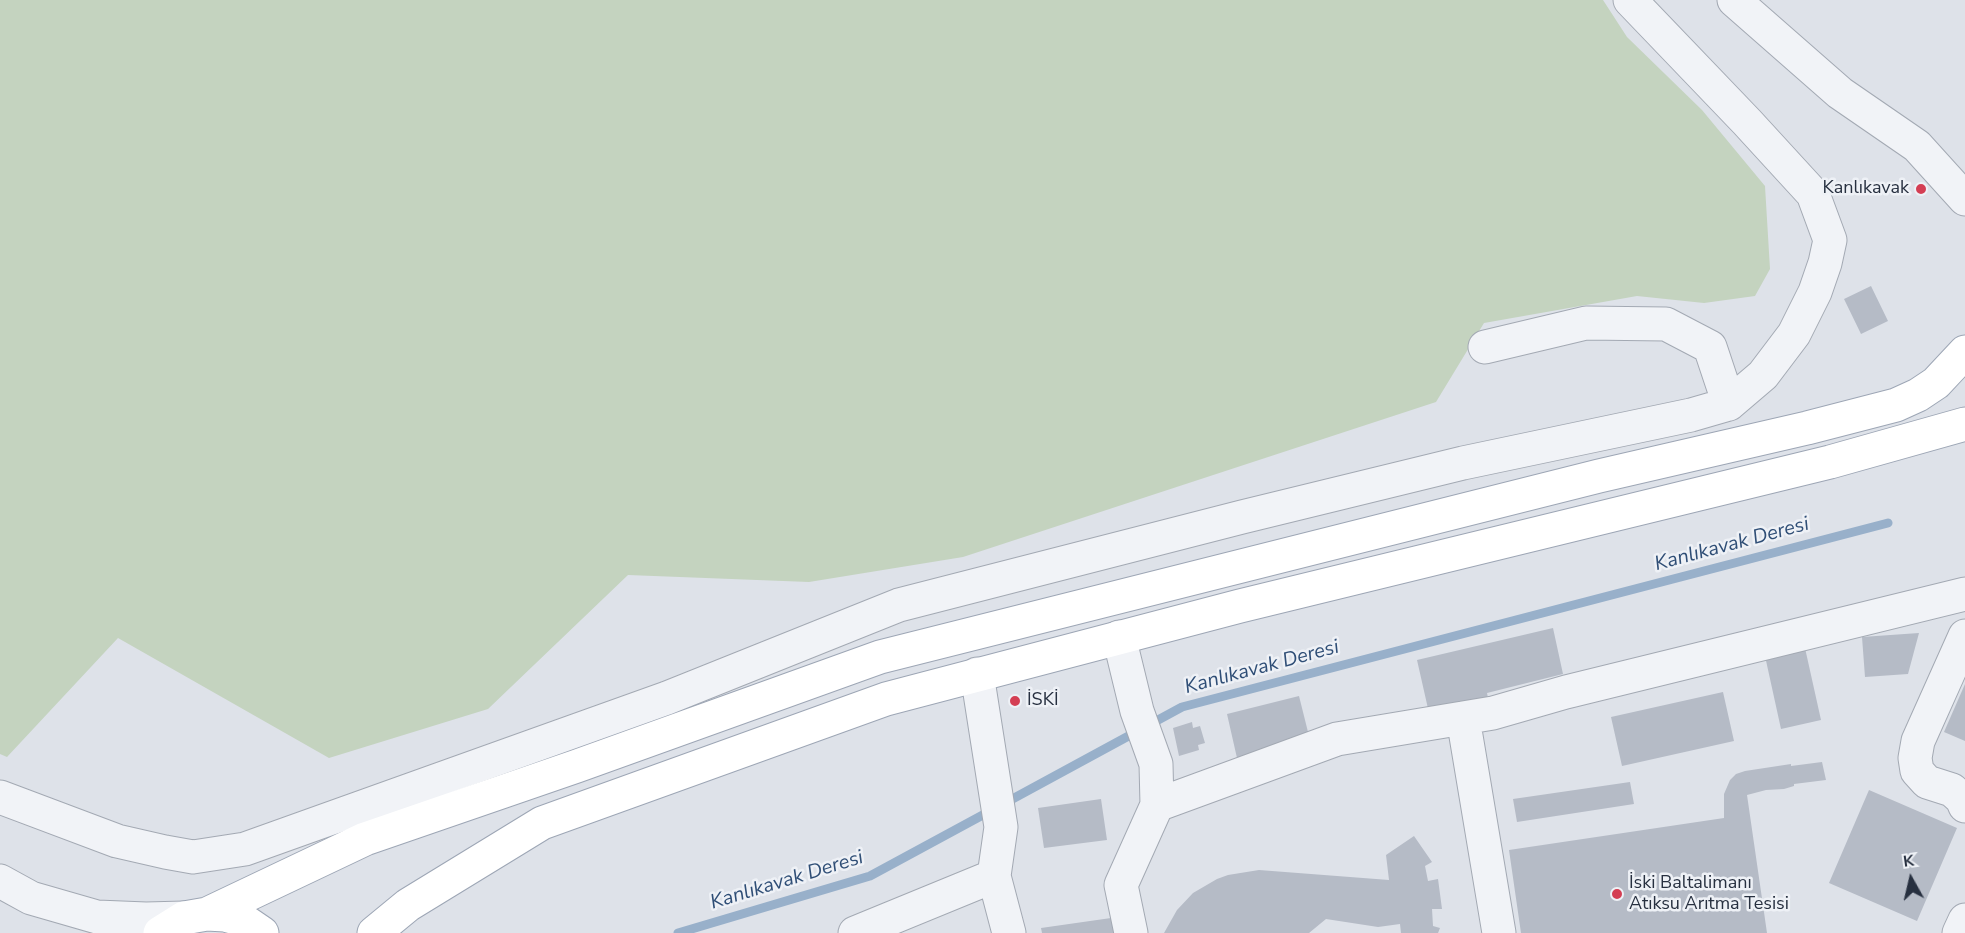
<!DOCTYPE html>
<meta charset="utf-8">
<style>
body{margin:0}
#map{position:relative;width:1965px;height:933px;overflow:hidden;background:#dee2e9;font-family:"Nunito Sans",sans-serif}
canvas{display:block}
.north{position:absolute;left:1881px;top:849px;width:60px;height:60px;-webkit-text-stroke:4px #eef1f6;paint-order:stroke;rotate:352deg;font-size:16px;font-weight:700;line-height:24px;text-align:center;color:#273040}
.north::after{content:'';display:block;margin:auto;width:21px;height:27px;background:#273040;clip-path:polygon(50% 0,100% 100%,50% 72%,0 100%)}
</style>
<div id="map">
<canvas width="1965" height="933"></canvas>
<div class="north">K</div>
</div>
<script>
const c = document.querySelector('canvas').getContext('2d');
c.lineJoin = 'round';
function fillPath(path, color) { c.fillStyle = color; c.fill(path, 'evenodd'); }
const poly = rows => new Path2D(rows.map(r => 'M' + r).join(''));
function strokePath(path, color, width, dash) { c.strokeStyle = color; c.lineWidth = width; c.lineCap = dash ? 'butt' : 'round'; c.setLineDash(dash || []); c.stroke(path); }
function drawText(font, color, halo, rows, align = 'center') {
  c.font = font + ' "Nunito Sans",sans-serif'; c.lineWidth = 5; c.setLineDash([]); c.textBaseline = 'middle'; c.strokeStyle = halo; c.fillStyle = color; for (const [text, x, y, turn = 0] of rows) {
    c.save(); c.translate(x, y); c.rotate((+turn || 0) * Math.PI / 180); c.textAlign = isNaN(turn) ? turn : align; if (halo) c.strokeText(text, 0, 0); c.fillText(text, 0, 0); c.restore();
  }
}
const green = poly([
 [0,0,1603,0,1627,37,1702,110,1765,186,1770,269,1755,296,1704,303,1637,296,1484,323,1436,402,963,557,809,582,628,575,488,709,329,758,118,638,7,757,0,754]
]);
const stream = poly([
 [1005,803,1182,707,1888,523],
 [678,933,870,876,992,810]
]);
const building = poly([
 [1871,286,1888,321,1861,334,1844,299],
 [1553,628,1563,674,1487,693,1488,698,1429,713,1417,660],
 [1919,633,1908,674,1865,677,1862,637],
 [1805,648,1821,720,1781,729,1765,656],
 [1965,684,1965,741,1944,732],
 [1723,692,1734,741,1622,766,1611,717],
 [1299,696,1310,740,1237,758,1227,714],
 [1192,722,1193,728,1200,726,1205,743,1198,745,1199,750,1179,756,1173,728],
 [1822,762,1826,780,1794,784,1794,786,1784,789,1766,790,1747,795,1767,933,1521,933,1509,850,1724,818,1724,794,1730,780,1736,774,1745,771,1791,764,1791,766],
 [1630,782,1634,804,1517,822,1513,799],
 [1869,790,1957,828,1917,921,1829,883],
 [1101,799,1107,840,1044,848,1038,808],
 [1414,836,1432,862,1425,866,1428,881,1438,879,1442,909,1432,909,1433,926,1440,928,1438,933,1401,933,1400,924,1378,927,1326,919,1309,933,1164,933,1177,910,1193,893,1217,879,1228,875,1259,870,1389,880,1386,855],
 [1111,918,1114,933,1042,933,1041,928]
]);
const minor = poly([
 [1734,0,1840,93,1917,146,1965,199],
 [1485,347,1586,323,1666,324,1710,347,1729,404],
 [1965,636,1918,741,1915,758,1917,771,1927,782,1952,790,1962,799,1965,806],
 [1119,637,1137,711,1156,764,1157,805],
 [977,674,1001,827,994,876,1009,933],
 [1463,718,1499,933],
 [0,797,117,841,165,852,193,857,245,849,667,698,899,605,1242,517,1463,463,1691,415,1729,404,1763,375,1794,334,1815,292,1825,263,1830,240,1813,194,1747,122,1630,0],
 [0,881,31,898,97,917,146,919,184,918],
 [855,933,994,876],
 [1131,933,1121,885,1157,805,1337,739,1493,713,1566,692,1965,594],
 [1959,933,1965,920]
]);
const major = poly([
 [207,914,365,839,577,766,880,657,1599,476,1807,428,1896,405,1918,395,1936,383,1965,352],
 [160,933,184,918,207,914,225,915,243,920,262,933],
 [374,933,408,905,542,823,886,699,1240,606,1830,462,1965,424]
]);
const markers = [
 [1921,189,6,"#d43e53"],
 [1015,701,6,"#d43e53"],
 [1617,894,6,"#d43e53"]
];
const poiNames = [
 ["Kanlıkavak",1909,189,"right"],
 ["İSKİ",1027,701],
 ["İski Baltalimanı",1629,884],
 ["Atıksu Arıtma Tesisi",1629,905]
];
const waterNames = [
 ["Kanlıkavak Deresi",1732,545,-15],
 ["Kanlıkavak Deresi",1262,668,-15],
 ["Kanlıkavak Deresi",787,881,-17]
];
fillPath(green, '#c4d3bf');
strokePath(stream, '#98b0ca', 9);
fillPath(building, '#b5bbc6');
strokePath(minor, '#a3a9b3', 35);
strokePath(major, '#9da6b5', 35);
strokePath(minor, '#f1f3f7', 33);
strokePath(major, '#fff', 33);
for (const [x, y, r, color] of markers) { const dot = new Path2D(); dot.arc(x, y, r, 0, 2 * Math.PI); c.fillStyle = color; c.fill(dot); strokePath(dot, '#eef1f6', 2); }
drawText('18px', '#273040', '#eef1f6', poiNames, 'left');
drawText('italic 20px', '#2f4e76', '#eef1f6', waterNames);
</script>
